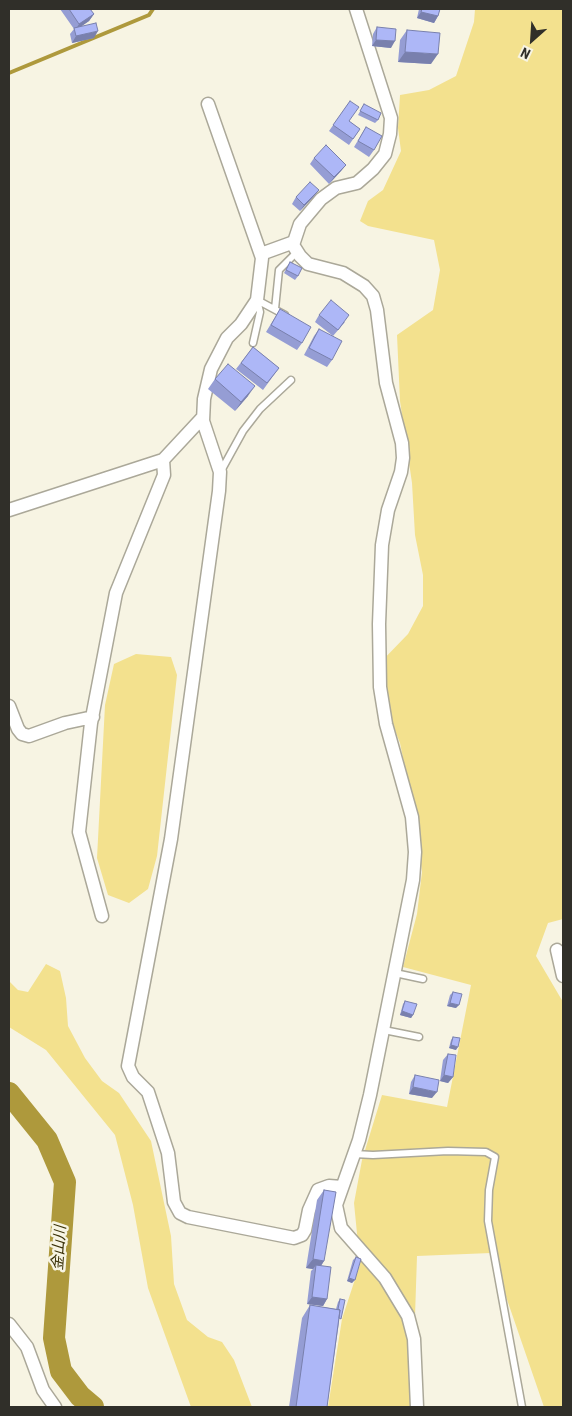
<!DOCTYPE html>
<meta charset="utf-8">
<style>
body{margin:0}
#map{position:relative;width:572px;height:1416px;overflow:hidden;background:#f7f4e3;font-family:"Roboto Condensed",sans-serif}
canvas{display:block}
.frame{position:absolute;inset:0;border:10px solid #302f29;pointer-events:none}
.north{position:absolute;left:507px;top:15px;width:50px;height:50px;-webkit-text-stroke:4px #f7f4e3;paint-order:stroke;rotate:206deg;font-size:14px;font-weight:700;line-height:20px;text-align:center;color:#302f29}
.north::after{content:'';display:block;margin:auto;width:18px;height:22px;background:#302f29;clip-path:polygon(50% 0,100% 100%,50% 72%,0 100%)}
</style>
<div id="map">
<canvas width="572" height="1416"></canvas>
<div class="frame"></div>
<div class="north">N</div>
</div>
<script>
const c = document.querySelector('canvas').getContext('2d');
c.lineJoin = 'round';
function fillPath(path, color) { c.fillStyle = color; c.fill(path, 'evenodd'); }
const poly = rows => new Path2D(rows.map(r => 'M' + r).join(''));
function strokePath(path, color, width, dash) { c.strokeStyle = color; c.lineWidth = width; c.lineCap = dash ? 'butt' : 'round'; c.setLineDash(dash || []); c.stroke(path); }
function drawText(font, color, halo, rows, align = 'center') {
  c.font = font + ' "Roboto Condensed","Noto Sans JP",sans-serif'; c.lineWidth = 5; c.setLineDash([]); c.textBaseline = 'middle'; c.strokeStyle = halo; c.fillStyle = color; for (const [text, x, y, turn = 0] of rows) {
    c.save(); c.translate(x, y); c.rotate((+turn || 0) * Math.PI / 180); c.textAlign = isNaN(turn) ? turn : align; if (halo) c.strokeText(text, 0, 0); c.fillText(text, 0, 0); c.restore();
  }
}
const green = poly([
 [475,9,563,9,563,919,548,923,536,956,563,1002,563,1407,544,1407,491,1253,417,1256,412,1407,328,1407,342,1319,360,1264,354,1203,362,1160,382,1095,447,1107,471,985,403,967,417,914,422,872,416,822,400,743,388,713,377,666,408,634,423,606,423,575,415,535,412,483,400,401,397,335,433,310,440,270,434,240,368,226,360,221,368,201,383,190,401,151,398,128,400,95,429,90,456,76,474,22],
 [136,654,171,657,177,675,157,856,148,889,129,903,108,895,97,858,105,705,114,664],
 [46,964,60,971,66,998,68,1026,85,1058,102,1081,119,1093,151,1141,171,1236,174,1284,187,1320,208,1337,222,1342,234,1360,252,1407,191,1407,148,1288,133,1205,115,1135,46,1050,9,1027,9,981,18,990,28,992]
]);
const stream = poly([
 [9,73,149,15,153,9]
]);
const river = poly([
 [9,1093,47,1140,65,1182,54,1338,61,1371,80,1396,93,1407]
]);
const service = poly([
 [275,309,279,270,297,252],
 [253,343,260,312,257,300,285,315],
 [221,471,243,431,260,409,291,380],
 [395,973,423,979],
 [384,1030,419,1037],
 [354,1154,373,1155,448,1151,486,1152,495,1157,489,1190,488,1221,522,1407]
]);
const minor = poly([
 [356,9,391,118,390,134,385,154,373,169,357,183,336,188,321,199,300,224,293,245,300,256,308,264,343,273,364,286,373,296,377,310,386,383,402,443,403,458,401,472,388,510,382,545,379,624,380,687,386,724,412,817,415,852,413,880,370,1095,359,1140,336,1205,341,1228,385,1278,408,1316,414,1339,417,1407],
 [208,104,262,258,257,300,241,324,227,338,211,369,204,399,203,421,220,472,219,491,171,839,128,1066,133,1077,148,1092,168,1153,174,1202,180,1213,188,1217,294,1238,302,1235,305,1230,309,1210,318,1190,329,1186,342,1187],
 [261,254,294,242],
 [9,510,163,460,203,417],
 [9,706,18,729,22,734,29,736,65,723,93,717],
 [102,916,79,832,91,723,116,593,164,475,163,460],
 [557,950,563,976],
 [9,1324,27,1347,43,1390,55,1407]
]);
const wall = poly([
 [60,9,90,9,94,14,89,21,81,26,94,38,72,43,70,34,74,29],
 [419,9,440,9,438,16,434,23,417,18],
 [377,27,391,48,372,46,373,34],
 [407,30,431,64,398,62,400,40],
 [350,101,349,121,360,129,349,145,329,131],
 [364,104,378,120,375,123,358,115],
 [366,127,374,150,369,157,354,147],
 [314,158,346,165,341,171,329,184,310,164],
 [319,190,314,196,300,211,292,204,296,197],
 [290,262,298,276,295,280,284,273],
 [280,309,302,343,297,350,266,332],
 [319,315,345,322,333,336,315,322],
 [319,329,332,360,327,367,304,355,314,336],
 [253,347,279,368,263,390,236,369],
 [215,379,248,396,235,411,208,389],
 [453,992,456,1008,447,1006,450,995],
 [405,1001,413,1015,411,1018,400,1015,403,1004],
 [453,1037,456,1050,449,1048,451,1040],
 [448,1054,453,1077,448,1083,440,1081,443,1060],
 [415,1075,432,1098,409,1094,411,1082],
 [324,1190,324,1261,321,1266,327,1299,323,1306,307,1304,311,1271,313,1269,306,1268,317,1200],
 [356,1257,352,1283,347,1281,353,1260],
 [340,1299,339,1322,327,1407,289,1407,302,1318,310,1305,336,1309,338,1302]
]);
const shadedWall = poly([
 [421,12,438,16,434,23,417,18],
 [94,14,89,21,75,31,79,24],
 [98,31,94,38,72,43,76,36],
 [376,40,395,41,391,48,372,46],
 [405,52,438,54,431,64,398,62],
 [346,165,341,171,329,184,334,177],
 [319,190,314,196,300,211,304,205],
 [255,386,248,396,235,411,241,402],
 [450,1003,459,1005,456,1008,447,1006],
 [402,1011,413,1015,411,1018,400,1015],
 [451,1045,458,1047,456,1050,449,1048],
 [444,1075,453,1077,448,1083,440,1081],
 [413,1087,437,1092,432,1098,409,1094],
 [313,1259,324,1261,318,1270,316,1265,313,1269,306,1268],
 [349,1278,355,1280,352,1283,347,1281],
 [312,1297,327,1299,323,1306,307,1304]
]);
const building = poly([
 [69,9,90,9,94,14,79,24,69,9],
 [422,9,440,9,438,16,421,12,422,9],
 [96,23,98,31,76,36,74,28,96,23],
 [377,27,396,29,395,41,376,40,377,27],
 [407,30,440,33,438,54,405,52,407,30],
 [350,101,359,107,349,121,360,129,353,139,333,125,350,101],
 [364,104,381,113,378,120,360,111,364,104],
 [366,127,382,136,374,150,358,141,366,127],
 [326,145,346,165,334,177,314,158,326,145],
 [310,182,319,190,304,205,296,197,310,182],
 [290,262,302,268,298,276,286,270,290,262],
 [331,300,349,315,338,330,319,315,331,300],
 [280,309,311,327,302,343,271,325,280,309],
 [319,329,342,341,332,360,309,348,319,329],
 [253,347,279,368,267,383,241,363,253,347],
 [228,364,255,386,241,402,215,379,228,364],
 [453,992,462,994,459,1005,450,1003,453,992],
 [405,1001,417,1004,413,1015,402,1011,405,1001],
 [453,1037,460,1038,458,1047,451,1045,453,1037],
 [448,1054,456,1055,453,1077,444,1075,448,1054],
 [415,1075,439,1080,437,1092,413,1087,415,1075],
 [324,1190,336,1192,324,1261,313,1259,324,1190],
 [356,1257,361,1259,355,1280,349,1278,356,1257],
 [316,1265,331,1267,327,1299,312,1297,316,1265],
 [340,1299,345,1300,341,1319,339,1318,340,1310,338,1309,340,1299],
 [310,1305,340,1310,327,1407,296,1407,310,1305]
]);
const waterNames = [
 ["金山川",60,1248,-86]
];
fillPath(green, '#f3e18e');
strokePath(stream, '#ae993c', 4);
strokePath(river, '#ae993c', 22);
strokePath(service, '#aba899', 9);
strokePath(minor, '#aba899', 15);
strokePath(service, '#fff', 6);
strokePath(minor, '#fff', 12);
fillPath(wall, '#959dd4');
fillPath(shadedWall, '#7980ad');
fillPath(building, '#adb7f7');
strokePath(building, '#7980ad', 1);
drawText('italic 15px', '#3a3108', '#f7f4e3', waterNames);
</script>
